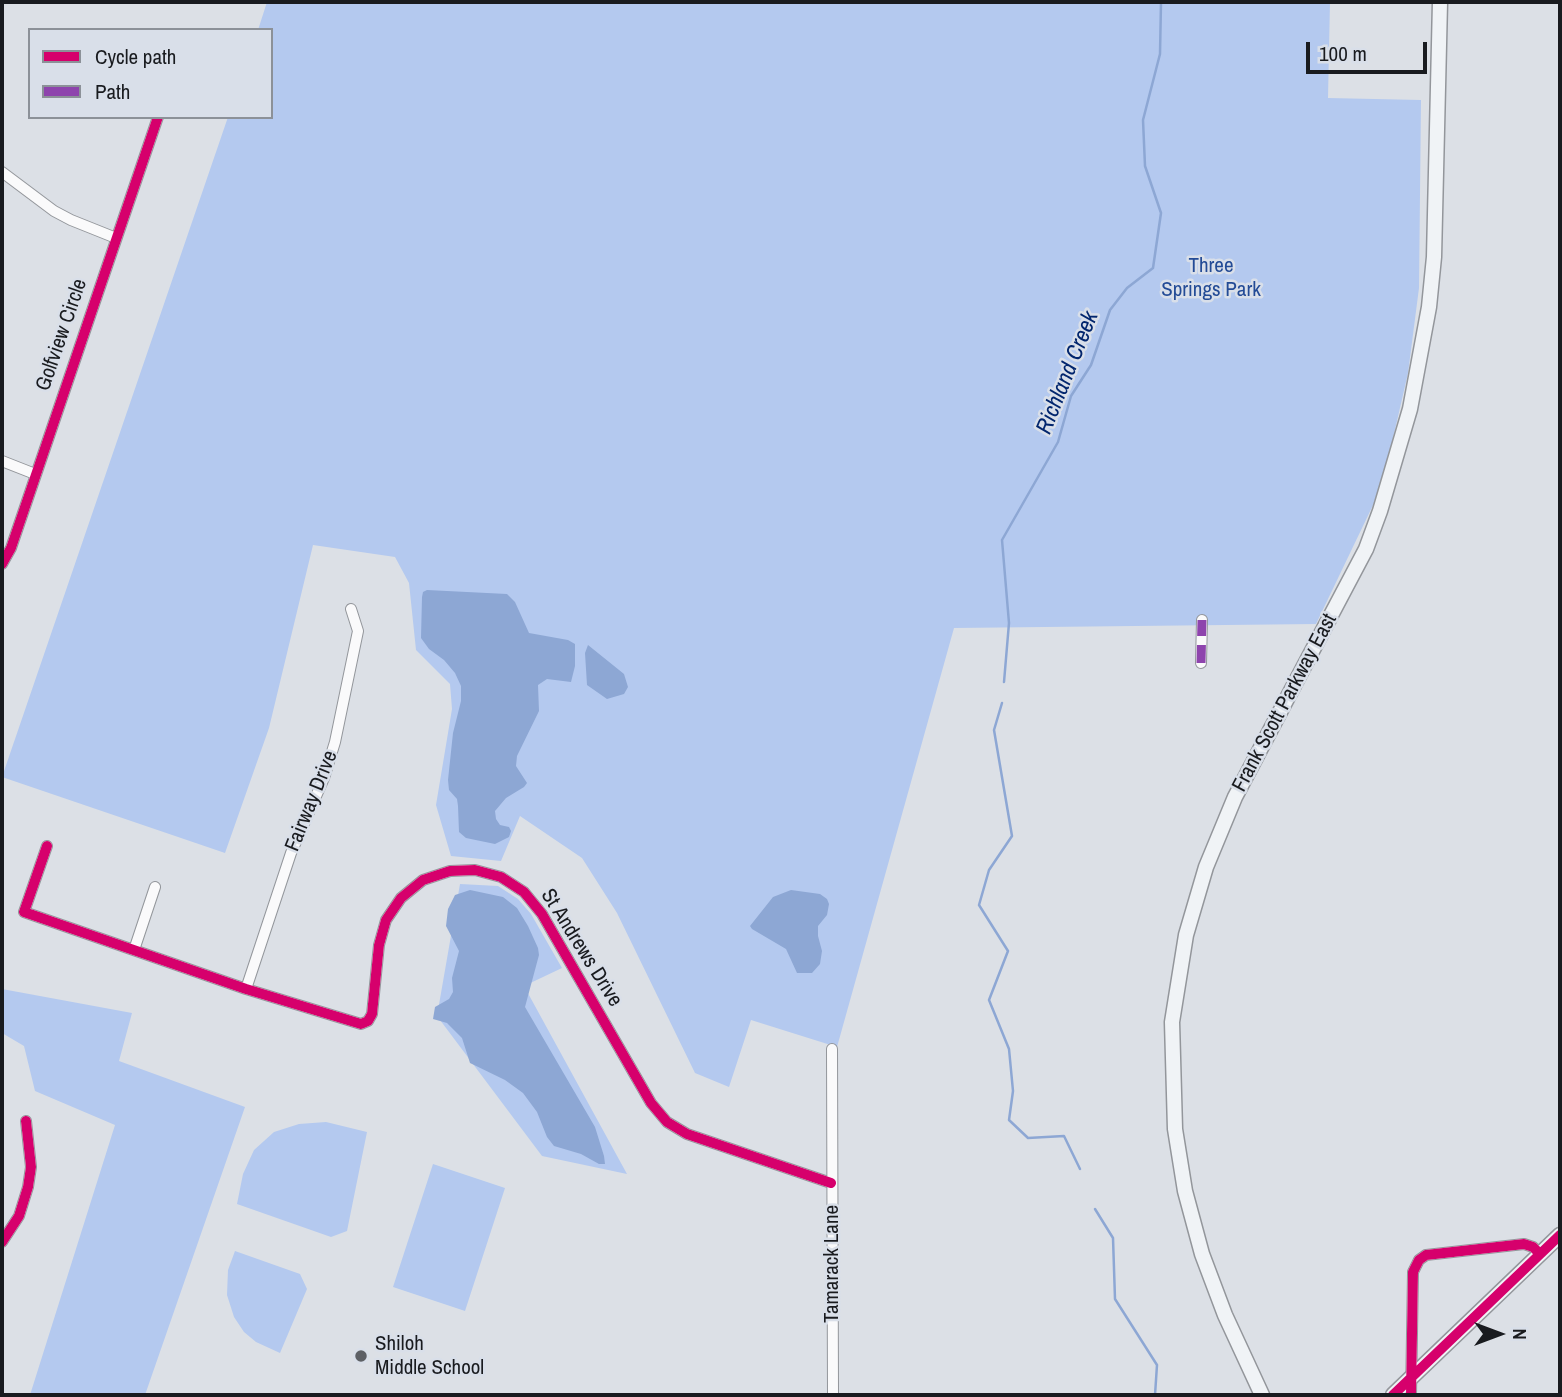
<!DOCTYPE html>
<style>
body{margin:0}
#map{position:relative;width:1562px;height:1397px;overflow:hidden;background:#dce0e6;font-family:"Archivo Narrow",sans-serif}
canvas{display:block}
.frame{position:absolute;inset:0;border:4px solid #191b1f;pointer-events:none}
.legend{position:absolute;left:28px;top:28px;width:245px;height:91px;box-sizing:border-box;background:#d9dfe9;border:2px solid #8c9198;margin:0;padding:9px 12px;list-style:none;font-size:21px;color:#191b1f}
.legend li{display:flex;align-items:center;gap:14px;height:35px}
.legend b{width:35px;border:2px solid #8c9198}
.north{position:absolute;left:1464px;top:1299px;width:70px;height:70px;-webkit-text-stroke:5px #d9dfe9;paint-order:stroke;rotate:90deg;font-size:19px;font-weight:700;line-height:28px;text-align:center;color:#191b1f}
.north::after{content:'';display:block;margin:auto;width:24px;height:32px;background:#191b1f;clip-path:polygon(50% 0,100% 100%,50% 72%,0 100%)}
.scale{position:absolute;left:1306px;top:42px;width:121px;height:32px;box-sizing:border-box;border:4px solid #191b1f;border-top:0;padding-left:9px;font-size:21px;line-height:24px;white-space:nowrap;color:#191b1f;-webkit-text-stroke:5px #d9dfe9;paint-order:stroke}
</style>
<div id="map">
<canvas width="1562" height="1397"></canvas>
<div class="frame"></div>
<ul class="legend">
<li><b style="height:9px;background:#d6006c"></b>Cycle path</li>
<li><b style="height:9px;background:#8e44ad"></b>Path</li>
</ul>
<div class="north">N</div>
<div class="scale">100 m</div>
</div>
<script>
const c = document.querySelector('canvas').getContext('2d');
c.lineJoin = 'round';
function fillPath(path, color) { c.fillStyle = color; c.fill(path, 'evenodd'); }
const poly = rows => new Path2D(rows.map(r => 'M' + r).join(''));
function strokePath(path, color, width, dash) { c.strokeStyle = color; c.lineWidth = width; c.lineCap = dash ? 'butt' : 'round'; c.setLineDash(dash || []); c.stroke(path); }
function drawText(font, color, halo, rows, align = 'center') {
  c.font = font + ' "Archivo Narrow",sans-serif'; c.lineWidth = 5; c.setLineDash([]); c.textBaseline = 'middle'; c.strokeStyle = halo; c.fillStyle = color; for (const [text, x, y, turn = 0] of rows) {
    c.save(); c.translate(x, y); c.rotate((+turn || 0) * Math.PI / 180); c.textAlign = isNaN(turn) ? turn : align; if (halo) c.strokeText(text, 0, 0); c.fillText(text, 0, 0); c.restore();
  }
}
const green = poly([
 [267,2,1330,2,1328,98,1421,100,1419,288,1408,373,1391,447,1374,503,1316,624,954,628,837,1047,751,1020,729,1087,695,1073,617,913,582,858,520,816,501,861,451,856,436,805,452,709,450,684,416,650,409,583,395,557,313,545,269,728,225,853,2,777,228,117,271,117,271,30,258,30],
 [460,884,498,886,518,899,531,914,562,968,524,986,627,1174,542,1156,437,1016],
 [2,989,132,1013,119,1061,245,1107,145,1395,30,1395,115,1125,35,1091,24,1046,2,1033],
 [326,1122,367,1132,347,1231,331,1237,237,1204,243,1174,254,1150,274,1132,299,1124],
 [433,1164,505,1188,465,1311,393,1287],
 [235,1251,300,1274,307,1289,280,1353,256,1342,244,1332,234,1317,227,1295,228,1270]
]);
const water = poly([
 [427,590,507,594,515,602,529,633,568,640,575,644,575,666,571,682,547,679,538,685,539,711,517,756,516,766,527,783,524,787,506,798,495,811,496,819,500,825,509,827,511,831,509,837,495,844,466,838,459,832,458,806,457,799,449,790,448,780,453,733,461,701,461,686,455,673,444,660,429,649,421,638,422,597,423,592],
 [588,645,624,674,628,687,624,694,607,699,587,685,585,653],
 [470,890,503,897,517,908,528,926,538,948,539,955,525,1007,595,1127,604,1156,605,1164,599,1164,581,1154,554,1146,547,1137,537,1112,523,1093,505,1080,470,1063,462,1038,447,1023,433,1019,435,1007,449,999,453,992,452,978,459,951,446,926,448,909,455,895],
 [791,890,820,894,827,899,829,904,827,915,818,926,818,936,822,951,820,964,812,973,797,973,786,949,752,929,750,926,773,897]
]);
const stream = poly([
 [1004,682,1009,623,1002,540,1058,442,1071,396,1091,365,1110,310,1127,288,1153,268,1161,213,1145,166,1143,120,1160,54,1161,2],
 [1002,703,994,730,1012,836,989,870,979,905,1008,951,989,1000,1009,1049,1013,1091,1009,1120,1028,1138,1064,1136,1080,1169],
 [1095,1209,1113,1238,1115,1299,1157,1365,1155,1395]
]);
const street = poly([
 [2,172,54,211,71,220,116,238],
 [2,461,35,474],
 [2,564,11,548,158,117],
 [1201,663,1202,620],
 [47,846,24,912,246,989,361,1024,368,1021,372,1014,379,945,386,920,401,898,423,880,450,871,475,870,501,877,524,892,542,914,651,1103,667,1122,687,1134,831,1183],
 [134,950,155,887],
 [246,989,291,853,324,778,335,742,358,631,351,609],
 [832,1049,833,1395],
 [2,1242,19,1216,28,1187,31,1167,26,1121],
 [1411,1395,1413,1272,1419,1260,1426,1255,1524,1244,1533,1247,1540,1254]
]);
const secondary = poly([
 [1262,1395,1225,1315,1202,1254,1185,1191,1175,1129,1172,1022,1186,935,1206,867,1235,797,1366,549,1380,511,1410,409,1429,307,1434,257,1440,2],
 [1393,1395,1560,1235]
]);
const quiet = poly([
 [1201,663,1202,620]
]);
const cycleway = poly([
 [2,564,11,548,158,117],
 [47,846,24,912,246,989,361,1024,368,1021,372,1014,379,945,386,920,401,898,423,880,450,871,475,870,501,877,524,892,542,914,651,1103,667,1122,687,1134,831,1183],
 [2,1242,19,1216,28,1187,31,1167,26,1121],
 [1393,1395,1560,1235],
 [1411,1395,1413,1272,1419,1260,1426,1255,1524,1244,1533,1247,1540,1254]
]);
const markers = [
 [361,1356,7,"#5d6065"]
];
const parkNames = [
 ["Three",1211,266],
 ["Springs Park",1211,290]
];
const streetNames = [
 ["Golfview Circle",62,335,-71],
 ["Frank Scott Parkway East",1285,703,-62],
 ["Fairway Drive",312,801,-68],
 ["St Andrews Drive",581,948,58],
 ["Tamarack Lane",832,1264,-90]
];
const poiNames = [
 ["Shiloh",375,1344],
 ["Middle School",375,1368]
];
const waterNames = [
 ["Richland Creek",1068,373,-68]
];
fillPath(green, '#b4c9ef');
fillPath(water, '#8da7d4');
strokePath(stream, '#8da7d4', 2.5);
strokePath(street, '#93969b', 12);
strokePath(secondary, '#93969b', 17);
strokePath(street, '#fafafb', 10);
strokePath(secondary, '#f0f3f6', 14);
strokePath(quiet, '#8e44ad', 9, [18, 9]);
strokePath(cycleway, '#d6006c', 10);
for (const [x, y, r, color] of markers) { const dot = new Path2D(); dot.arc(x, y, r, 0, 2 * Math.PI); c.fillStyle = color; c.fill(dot); strokePath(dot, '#d9dfe9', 2.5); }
drawText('21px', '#234b96', '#d9dfe9', parkNames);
drawText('21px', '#191b1f', '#d9dfe9', streetNames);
drawText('21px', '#191b1f', '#d9dfe9', poiNames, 'left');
drawText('italic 23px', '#02266e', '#d9dfe9', waterNames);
</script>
